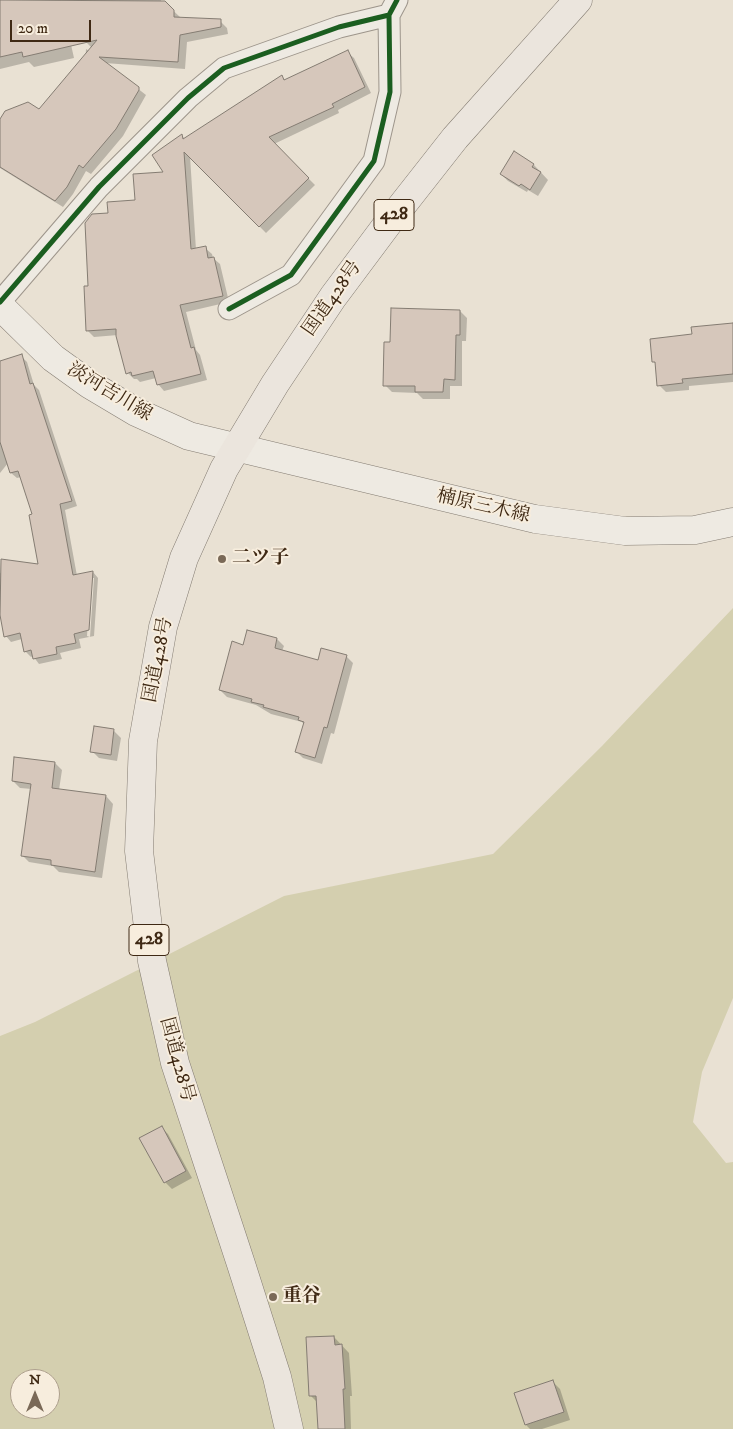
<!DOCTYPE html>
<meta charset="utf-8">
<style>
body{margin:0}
#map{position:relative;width:733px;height:1429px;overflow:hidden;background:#e9e1d3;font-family:"IM FELL DW Pica",serif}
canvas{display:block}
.north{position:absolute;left:10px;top:1369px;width:50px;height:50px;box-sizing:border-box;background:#f7eddd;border:1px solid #ad9f8d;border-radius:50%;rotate:0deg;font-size:14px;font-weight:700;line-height:20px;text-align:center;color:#3f2914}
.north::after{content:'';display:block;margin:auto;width:18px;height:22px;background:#7a6957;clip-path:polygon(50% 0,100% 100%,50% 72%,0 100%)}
.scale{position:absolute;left:10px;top:20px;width:81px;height:22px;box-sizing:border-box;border:2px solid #3f2914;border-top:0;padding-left:6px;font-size:15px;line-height:18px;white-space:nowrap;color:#3f2914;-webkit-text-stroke:4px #f7eddd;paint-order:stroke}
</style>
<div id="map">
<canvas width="733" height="1429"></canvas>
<div class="north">N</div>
<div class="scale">20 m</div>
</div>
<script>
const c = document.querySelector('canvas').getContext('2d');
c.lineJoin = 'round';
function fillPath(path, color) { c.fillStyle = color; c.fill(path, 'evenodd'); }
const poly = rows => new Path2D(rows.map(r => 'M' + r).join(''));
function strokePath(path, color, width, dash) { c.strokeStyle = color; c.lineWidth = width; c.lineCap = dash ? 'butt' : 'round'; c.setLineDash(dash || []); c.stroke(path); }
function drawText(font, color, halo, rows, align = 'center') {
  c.font = font + ' "IM FELL DW Pica","Noto Serif JP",serif'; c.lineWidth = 4; c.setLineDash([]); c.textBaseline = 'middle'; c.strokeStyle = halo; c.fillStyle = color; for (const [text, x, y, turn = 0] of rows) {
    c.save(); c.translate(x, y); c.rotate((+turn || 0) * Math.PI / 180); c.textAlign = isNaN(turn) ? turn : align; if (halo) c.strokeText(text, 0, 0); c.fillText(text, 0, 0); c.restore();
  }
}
const green = poly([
 [733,608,733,998,702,1072,693,1122,726,1163,733,1162,733,1429,0,1429,0,1036,35,1022,284,896,493,854,602,746],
 [20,1379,50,1379,50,1409,20,1409]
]);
const shadow = poly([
 [0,0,5,1,61,0,74,58,34,67,29,62,0,69],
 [89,0,161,0,161,2,164,2,181,18,220,21,227,28,228,34,187,42,185,69,105,63,146,95,123,136,91,174,86,171,73,194,63,207,0,168,0,122,39,110,83,101,86,49,89,51,92,48,86,42],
 [347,52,354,58,371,93,338,110,339,113,274,144,315,185,266,233,190,156,196,250,205,248,212,254,213,258,220,264,229,302,186,312,196,350,200,355,207,380,164,391,158,384,156,378,140,382,137,379,134,379,128,373,118,335,94,337,87,330,90,287,109,215,136,201,166,173,182,136,185,139,282,77,286,81],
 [534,165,548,180,538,196,528,190,527,192,508,181,501,174],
 [460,311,467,318,466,341,462,341,462,386,450,386,450,399,423,399,417,393,392,392,385,385,392,343],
 [733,325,733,382,689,386,689,390,666,392,659,385,656,364,653,361,693,335],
 [21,356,27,362,34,385,39,390,77,506,65,510,77,576,93,572,98,578,94,636,79,639,81,648,60,653,62,659,39,664,33,656,31,657,25,651,22,639,11,642,6,636,0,609,0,573,40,566,34,515,21,477,17,478,11,473,8,463,0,473,0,362],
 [91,578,94,578,90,637,87,636],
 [277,639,284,646,282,651,319,661,346,656,353,663,334,734,331,733,322,764,303,758,296,751,304,725,302,722,271,714,256,705,227,697,220,690,243,646],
 [114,731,121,738,117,761,99,758,92,751],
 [55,763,62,770,59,790,106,796,113,804,102,878,59,872,53,866,29,862,22,855,32,789,20,788,13,781],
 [161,1127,168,1134,192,1178,172,1189,165,1182],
 [334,1337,349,1353,352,1396,350,1396,351,1429,319,1429,317,1402,311,1396],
 [553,1382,560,1389,570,1420,542,1429,530,1429,526,1425,516,1394]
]);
const building = poly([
 [0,0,165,1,174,10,174,17,221,19,221,27,180,35,178,62,99,57,139,87,139,90,116,129,83,168,79,165,67,187,55,201,0,167,0,119,5,111,28,102,39,109,97,40,23,57,22,52,0,57,0,0],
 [348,50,365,87,332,104,334,107,269,137,309,178,259,227,184,152,191,249,206,246,208,258,214,257,223,296,180,305,191,348,194,347,201,374,157,385,153,371,132,376,131,372,126,374,116,336,116,329,86,331,84,286,88,286,85,223,92,214,108,213,107,202,135,200,133,174,163,172,152,155,182,134,183,139,282,75,284,80,348,50],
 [514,151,534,164,532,167,541,172,530,190,521,184,519,186,500,174,514,151],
 [391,308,460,310,460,335,456,335,455,380,444,379,443,392,415,392,415,386,383,386,384,342,390,342,391,308],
 [733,323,733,374,682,379,683,383,657,386,655,362,652,362,650,339,692,334,691,327,733,323],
 [22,354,30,384,33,383,72,501,60,504,73,575,93,571,89,630,74,634,76,643,56,647,57,654,33,659,31,650,24,652,20,633,4,637,0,615,1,559,38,564,29,515,32,514,18,471,10,473,0,442,0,361,22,354],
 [247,630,277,638,275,648,318,660,321,648,347,655,327,728,324,727,315,758,295,752,304,722,298,720,299,717,263,707,264,705,251,702,252,699,219,690,232,641,243,645,247,630],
 [94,726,114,729,111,755,90,752,94,726],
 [14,757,55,762,52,788,106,795,95,872,51,865,51,860,21,856,31,784,12,781,14,757],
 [162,1126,186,1171,164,1183,139,1138,162,1126],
 [334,1336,335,1345,342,1344,345,1389,343,1389,345,1429,318,1429,316,1396,309,1396,306,1337,334,1336],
 [553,1380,564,1412,525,1425,514,1393,553,1380]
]);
const street = poly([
 [0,302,99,187,188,98,224,68,339,27,389,15,397,0],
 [229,309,291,275,374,161,390,92,389,15]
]);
const secondary = poly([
 [0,306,53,358,89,384,136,412,189,436,535,519,625,531,695,530,733,522]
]);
const highway = poly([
 [289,1429,277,1377,241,1264,175,1063,152,961,139,851,143,741,163,627,184,558,224,469,275,384,333,297,389,222,455,138,578,0]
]);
const cycleway = poly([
 [0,302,99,187,188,98,224,68,339,27,389,15,397,0],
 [229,309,291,275,374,161,390,92,389,15]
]);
const markers = [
 [222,559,5,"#7a6957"],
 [273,1297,5,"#7a6957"]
];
const shields = [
 [394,215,40],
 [149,940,40]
];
const shieldNames = [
 ["428",394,215],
 ["428",149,940]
];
const streetNames = [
 ["国道428号",333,299,-55],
 ["淡河吉川線",109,393,31],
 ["楠原三木線",483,507,13],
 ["国道428号",159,660,-79],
 ["国道428号",176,1060,75]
];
const poiNames = [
 ["二ツ子",232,559],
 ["重谷",283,1297]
];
fillPath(green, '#d4cfaf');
fillPath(shadow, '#0003');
fillPath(building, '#d6c7bb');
strokePath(building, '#847c72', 1);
strokePath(street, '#9d958b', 23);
strokePath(secondary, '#847c72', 29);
strokePath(highway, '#847c72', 29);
strokePath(street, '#eeeae2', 21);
strokePath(secondary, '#eeeae2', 28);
strokePath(highway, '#ebe5dd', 28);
strokePath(cycleway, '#1b5e20', 5);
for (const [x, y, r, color] of markers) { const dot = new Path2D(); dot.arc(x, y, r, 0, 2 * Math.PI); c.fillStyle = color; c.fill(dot); strokePath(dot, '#f7eddd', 2); }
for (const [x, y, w] of shields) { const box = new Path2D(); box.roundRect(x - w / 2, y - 15.5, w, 31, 4); c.fillStyle = '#f7eddd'; c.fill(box); strokePath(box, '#3f2914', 1); }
drawText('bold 18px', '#3f2914', null, shieldNames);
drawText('19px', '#3f2914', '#f7eddd', streetNames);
drawText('bold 19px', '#3f2914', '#f7eddd', poiNames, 'left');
</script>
